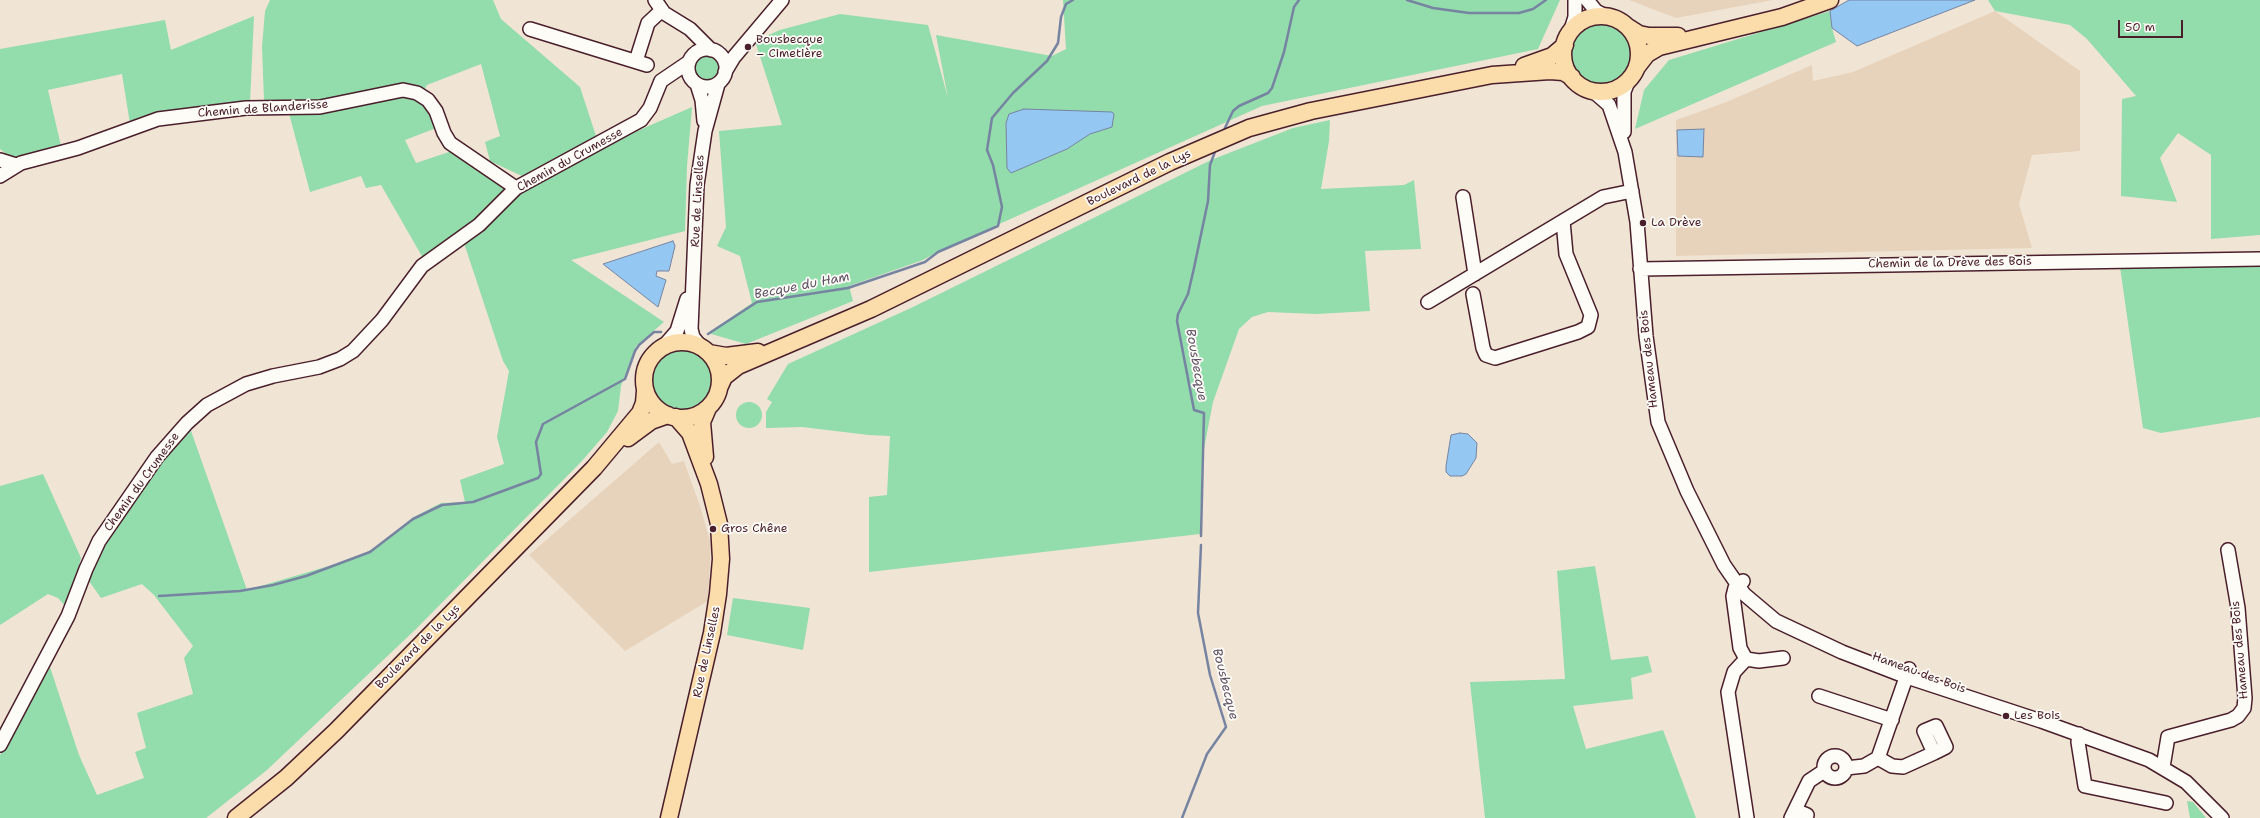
<!DOCTYPE html>
<meta charset="utf-8">
<style>
body{margin:0}
#map{position:relative;width:2260px;height:818px;overflow:hidden;background:#f0e4d4;font-family:"Shantell Sans",sans-serif}
canvas{display:block}
.scale{position:absolute;left:2118px;top:20px;width:65px;height:18px;box-sizing:border-box;border:2px solid #4a1f2b;border-top:0;padding-left:5px;font-size:12px;line-height:14px;white-space:nowrap;color:#4a1f2b;-webkit-text-stroke:3px #fdfcf7;paint-order:stroke}
</style>
<div id="map">
<canvas width="2260" height="818"></canvas>
<div class="scale">50 m</div>
</div>
<script>
const c = document.querySelector('canvas').getContext('2d');
c.lineJoin = 'round';
function fillPath(path, color) { c.fillStyle = color; c.fill(path, 'evenodd'); }
const poly = rows => new Path2D(rows.map(r => 'M' + r).join(''));
function strokePath(path, color, width, dash) { c.strokeStyle = color; c.lineWidth = width; c.lineCap = dash ? 'butt' : 'round'; c.setLineDash(dash || []); c.stroke(path); }
function drawText(font, color, halo, rows, align = 'center') {
  c.font = font + ' "Shantell Sans",sans-serif'; c.lineWidth = 3.5; c.setLineDash([]); c.textBaseline = 'middle'; c.strokeStyle = halo; c.fillStyle = color; for (const [text, x, y, turn = 0] of rows) {
    c.save(); c.translate(x, y); c.rotate((+turn || 0) * Math.PI / 180); c.textAlign = isNaN(turn) ? turn : align; if (halo) c.strokeText(text, 0, 0); c.fillText(text, 0, 0); c.restore();
  }
}
const built = poly([
 [1629,0,1773,0,1676,18],
 [1995,11,2080,71,2080,151,2032,155,2019,204,2032,248,1676,256,1676,120,1724,103,1812,65,1813,81,1853,72],
 [659,442,672,464,684,461,701,509,711,545,708,601,625,651,529,555]
]);
const green = poly([
 [270,0,493,0,501,19,580,87,596,136,522,176,490,161,485,142,500,136,481,64,427,85,418,101,426,105,439,127,405,140,416,163,452,151,506,187,476,220,423,258,381,185,366,188,361,176,310,192,286,102,264,100,262,47,265,11],
 [1063,0,1560,0,1538,49,1262,106,937,252,923,260,849,286,853,301,746,344,708,333,752,303,740,256,717,246,726,227,719,131,782,125,755,41,780,30,840,14,928,25,948,98,936,35,1052,56,1066,49],
 [1988,0,2260,0,2260,235,2211,239,2211,155,2178,133,2160,158,2177,202,2121,196,2122,99,2136,96,2087,39,2070,25,1995,11],
 [1830,11,1832,28,1836,42,1635,129,1644,90,1669,60],
 [254,16,250,103,130,124,122,74,48,90,62,150,14,160,0,149,0,49,165,20,171,50],
 '1569 54a32 32 0 1 1 64 0a32 32 0 1 1-64 0Z',
 '694 68a13 13 0 1 1 26 0a13 13 0 1 1-26 0Z',
 [692,107,687,166,685,231,571,260,664,322,636,346,621,386,618,411,607,432,581,462,416,629,267,770,206,818,0,818,0,755,50,667,79,755,97,795,144,778,135,752,146,748,137,713,193,694,184,658,193,646,154,595,142,584,101,598,89,581,97,557,118,524,155,469,190,428,247,590,356,558,383,543,412,518,441,503,465,502,460,480,504,464,497,437,509,371,503,361,464,243,523,190,603,146],
 [1330,120,1329,141,1321,189,1404,185,1414,180,1421,249,1365,251,1370,311,1316,314,1268,312,1252,317,1239,329,1213,402,1202,459,1200,534,869,572,869,497,887,495,890,436,869,435,802,427,766,428,766,412,772,402,767,399,788,364,913,307,1211,160,1293,128],
 [2260,264,2260,417,2161,433,2143,428,2120,267],
 '649 380a32 32 0 1 1 64 0a32 32 0 1 1-64 0Z',
 '736 415a13 13 0 1 1 26 0a13 13 0 1 1-26 0Z',
 [43,474,81,558,68,609,58,598,48,594,0,625,0,486],
 [1595,566,1611,660,1648,656,1652,672,1631,678,1633,699,1573,706,1586,749,1663,730,1696,818,1485,818,1470,682,1565,679,1557,571],
 [733,598,810,608,803,650,727,635],
 [2187,801,2193,802,2206,818,2190,818]
]);
const water = poly([
 [1849,0,1975,0,1857,46,1832,28,1830,11,1849,0],
 [1024,109,1112,112,1114,114,1112,127,1090,134,1067,149,1011,173,1007,168,1006,123,1009,114,1024,109],
 [1704,129,1703,157,1678,156,1677,130,1704,129],
 [673,241,675,246,669,271,657,271,656,276,666,280,658,307,603,264,673,241],
 [1460,433,1468,434,1477,443,1476,458,1466,474,1462,476,1450,476,1446,472,1446,466,1451,435,1460,433]
]);
const stream = poly([
 [1407,0,1433,8,1469,13,1519,13,1533,9,1546,0],
 [1224,130,1233,111,1239,106,1268,93,1272,88,1284,52,1294,7,1299,0],
 [708,334,757,302,848,288,925,262,938,252,998,226,1002,207,993,165,987,150,992,118,1013,93,1047,61,1058,43,1061,17,1066,4,1073,0],
 [1201,536,1204,413,1194,410,1177,321,1178,314,1188,294,1194,268,1208,201,1210,165,1216,149],
 [159,596,240,591,273,585,306,576,370,552,413,519,442,505,473,502,538,478,541,474,536,442,543,424,625,379,635,351,639,345,654,332,661,332],
 [1182,818,1207,754,1226,727,1210,675,1198,613,1201,545]
]);
const minor = poly([
 [655,0,664,13,690,29,711,50],
 [1587,0,1596,11,1607,17],
 [530,29,647,65],
 [1570,33,1575,17,1575,0],
 '688 68a19 19 0 1 1 38 0a19 19 0 1 1-38 0Z',
 [636,61,648,23,662,10],
 [725,72,734,57,782,0],
 [697,84,702,100,704,121],
 [1593,91,1609,105,1625,152,1637,222,1646,336,1658,422,1687,491,1724,565,1744,594,1776,621,1842,652,1907,677,2041,721,2149,760,2186,782,2222,818],
 [1624,132,1624,92,1629,79],
 [0,160,16,165],
 [0,176,21,163,78,148,158,119,246,108,320,107,403,90,417,93,428,100,436,111,444,133,450,143,516,188],
 [1463,197,1475,274],
 [1640,269,2260,259],
 [1473,294,1483,348,1486,355,1495,358,1578,332,1588,327,1591,315,1566,254,1563,221],
 [1428,302,1603,197,1632,191],
 [664,346,677,331,687,299],
 [701,347,693,337,691,329,697,185,705,131,718,84],
 [1743,581,1735,588,1733,596,1740,648,1746,659],
 [1746,659,1734,672,1728,692,1747,818],
 [1746,659,1759,661,1783,658],
 [1819,696,1892,720],
 [2079,734,2078,742,2085,786,2166,803],
 [0,745,68,616,86,569,99,541,157,457,187,423,207,405,246,384,273,376,319,367,340,359,353,351,382,320,422,266,479,225,516,188,641,120,650,108,661,81,689,62],
 '1824 767a11 11 0 1 1 22 0a11 11 0 1 1-22 0Z',
 [1878,758,1892,766,1903,767,1934,753,1946,747,1936,726,1924,731,1934,753],
 [2163,767,2168,737,2231,720,2238,716,2244,708,2245,698,2238,608,2228,550],
 [1846,768,1864,766,1878,758,1909,669],
 [1795,810,1807,815,1805,818],
 [1791,818,1809,781,1824,771]
]);
const major = poly([
 '1563 54a38 38 0 1 1 76 0a38 38 0 1 1-76 0Z',
 [1628,27,1639,34,1649,36,1678,36],
 [1524,66,1552,56,1565,45],
 [1637,67,1647,54,1659,47,1782,17,1830,0],
 '644 380a38 38 0 1 1 76 0a38 38 0 1 1-76 0Z',
 [709,353,726,356,758,352],
 [719,388,724,377,738,366,871,309,1170,162,1249,128,1311,111,1492,75,1550,71,1563,72,1572,77],
 [628,438,651,421,668,415],
 [705,457,702,422,708,408],
 [236,818,286,778,336,731,594,468,640,413,644,403,645,391],
 [669,818,712,633,718,594,721,559,719,524,709,484,690,433,676,417]
]);
const markers = [
 [748,47,4,"#4a1f2b"],
 [1643,223,4,"#4a1f2b"],
 [713,529,4,"#4a1f2b"],
 [2006,716,4,"#4a1f2b"]
];
const poiNames = [
 ["Bousbecque",756,40],
 ["– Cimetière",756,54],
 ["La Drève",1651,223],
 ["Gros Chêne",721,529],
 ["Les Bois",2014,716]
];
const streetNames = [
 ["Chemin de Blanderisse",263,109,-4],
 ["Chemin du Crumesse",570,160,-29],
 ["Boulevard de la Lys",1139,178,-26],
 ["Rue de Linselles",698,201,-87],
 ["Chemin de la Drève des Bois",1950,263,-1],
 ["Hameau des Bois",1649,359,-96],
 ["Chemin du Crumesse",142,482,-54],
 ["Boulevard de la Lys",418,647,-45],
 ["Hameau des Bois",2240,650,-95],
 ["Rue de Linselles",707,652,-78],
 ["Hameau des Bois",1919,673,20]
];
const waterNames = [
 ["Becque du Ham",802,286,-11],
 ["Bousbecque",1196,365,80],
 ["Bousbecque",1225,684,76]
];
fillPath(built, '#e7d3bc');
fillPath(green, '#93dcac');
fillPath(water, '#94c8f2');
strokePath(water, '#7684a2', 1);
strokePath(stream, '#7684a2', 2.5);
strokePath(minor, '#4a1f2b', 16);
strokePath(major, '#4a1f2b', 19);
strokePath(minor, '#fdfcf7', 13);
strokePath(major, '#fbddab', 16);
for (const [x, y, r, color] of markers) { const dot = new Path2D(); dot.arc(x, y, r, 0, 2 * Math.PI); c.fillStyle = color; c.fill(dot); strokePath(dot, '#fdfcf7', 1.5); }
drawText('12px', '#4a1f2b', '#fdfcf7', poiNames, 'left');
drawText('12px', '#4a1f2b', '#fdfcf7', streetNames);
drawText('italic 13px', '#605267', '#fdfcf7', waterNames);
</script>
